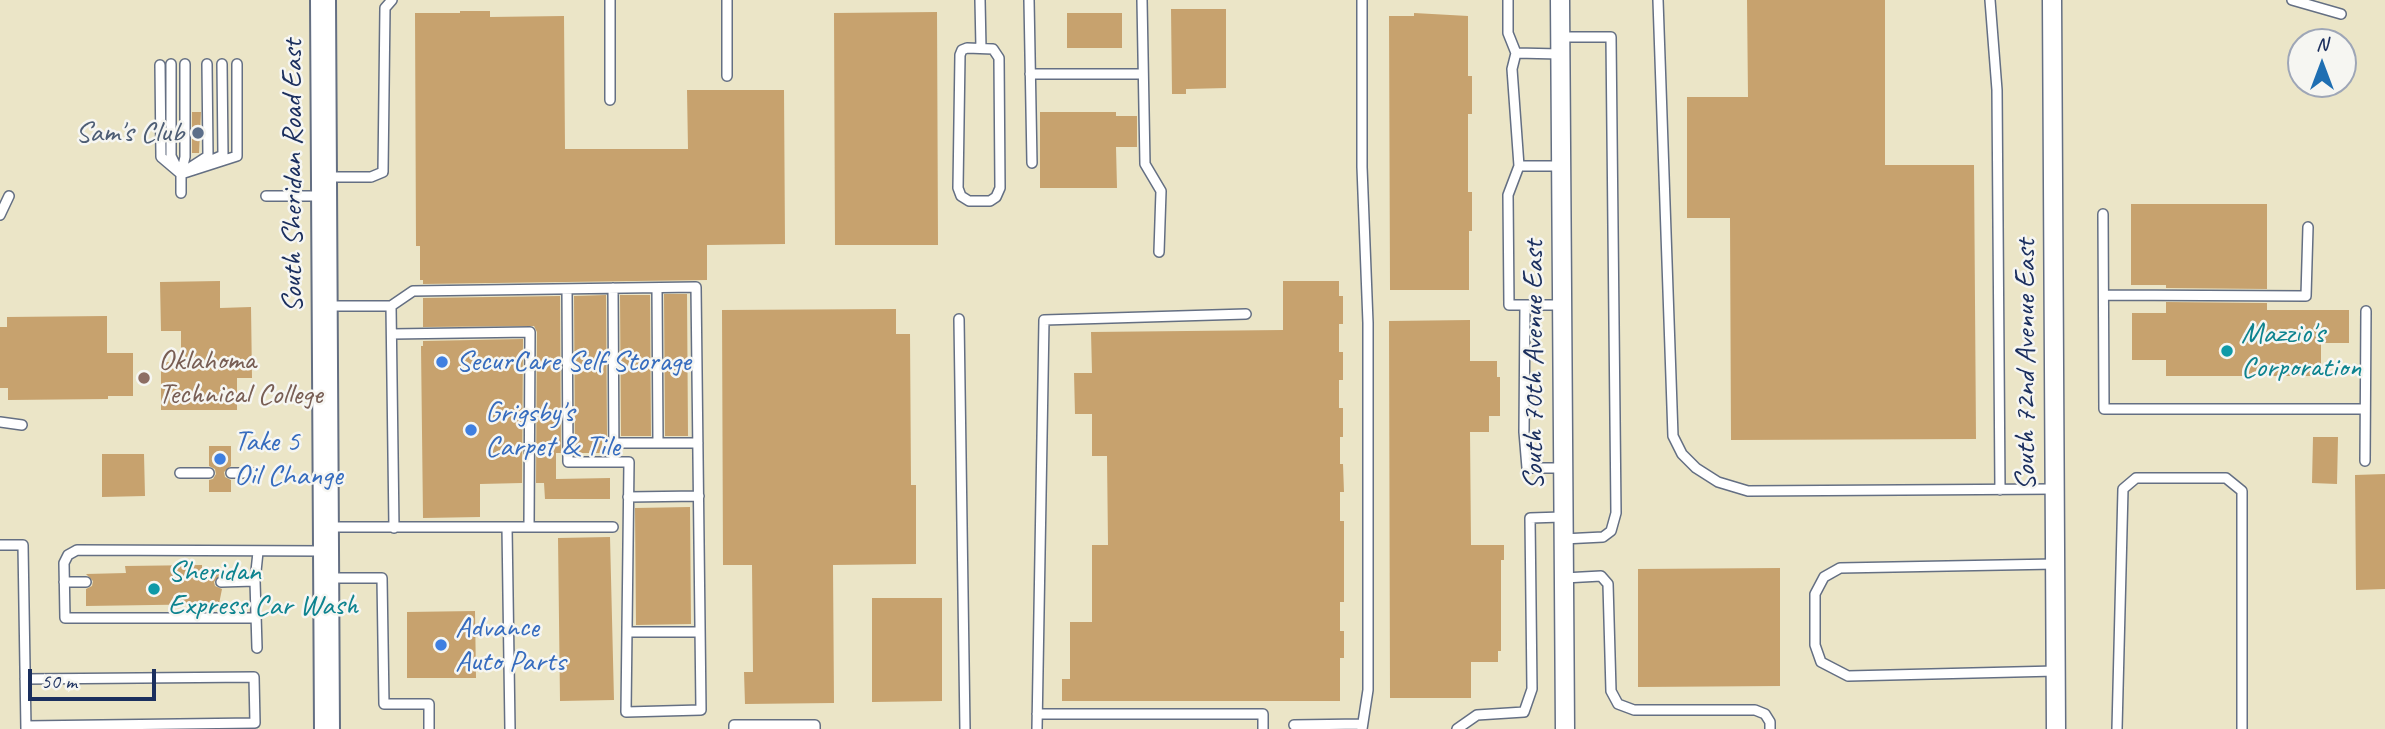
<!DOCTYPE html>
<style>
body{margin:0}
#map{position:relative;width:2385px;height:729px;overflow:hidden;background:#ebe5c7;font-family:Caveat,sans-serif}
canvas{display:block}
.north{position:absolute;left:2287px;top:28px;width:70px;height:70px;box-sizing:border-box;background:#f6f6f2;border:2px solid #9ea6b7;border-radius:50%;rotate:0deg;font-size:19px;font-weight:700;line-height:28px;text-align:center;color:#1b2f5e}
.north::after{content:'';display:block;margin:auto;width:24px;height:32px;background:#1f6fb2;clip-path:polygon(50% 0,100% 100%,50% 72%,0 100%)}
.scale{position:absolute;left:28px;top:669px;width:128px;height:32px;box-sizing:border-box;border:4px solid #1b2f5e;border-top:0;padding-left:9px;font-size:21px;line-height:24px;white-space:nowrap;color:#1b2f5e;-webkit-text-stroke:5px #f6f6f2;paint-order:stroke}
</style>
<div id="map">
<canvas width="2385" height="729"></canvas>
<div class="north">N</div>
<div class="scale">50 m</div>
</div>
<script>
const c = document.querySelector('canvas').getContext('2d');
c.lineJoin = 'round';
function fillPath(path, color) { c.fillStyle = color; c.fill(path, 'evenodd'); }
const poly = rows => new Path2D(rows.map(r => 'M' + r).join(''));
function strokePath(path, color, width, dash) { c.strokeStyle = color; c.lineWidth = width; c.lineCap = dash ? 'butt' : 'round'; c.setLineDash(dash || []); c.stroke(path); }
function drawText(font, color, halo, rows, align = 'center') {
  c.font = font + ' Caveat,sans-serif'; c.lineWidth = 5; c.setLineDash([]); c.textBaseline = 'middle'; c.strokeStyle = halo; c.fillStyle = color; for (const [text, x, y, turn = 0] of rows) {
    c.save(); c.translate(x, y); c.rotate((+turn || 0) * Math.PI / 180); c.textAlign = isNaN(turn) ? turn : align; if (halo) c.strokeText(text, 0, 0); c.fillText(text, 0, 0); c.restore();
  }
}
const building = poly([
 [1747,0,1885,0,1885,165,1974,165,1976,439,1731,440,1730,218,1687,218,1687,97,1748,97],
 [1171,9,1226,9,1226,88,1186,89,1186,94,1172,94],
 [460,11,490,11,490,17,564,16,565,149,688,149,687,90,784,90,785,244,707,245,707,280,423,284,423,280,420,280,420,246,416,246,415,13,460,13],
 [937,12,938,245,835,245,834,13],
 [1067,13,1122,13,1122,48,1067,48],
 [1414,13,1468,16,1468,76,1472,76,1472,114,1468,114,1468,192,1472,192,1472,231,1469,231,1469,290,1390,290,1389,16,1414,16],
 [192,112,201,112,199,153,192,153],
 [1040,112,1116,112,1116,116,1137,116,1137,147,1116,147,1117,188,1040,188],
 [2131,204,2267,204,2267,289,2166,288,2166,285,2131,285],
 [220,281,220,308,251,307,252,378,237,378,237,410,161,410,161,362,181,362,181,331,161,331,160,282],
 [1283,281,1339,281,1339,296,1343,296,1343,324,1339,324,1339,352,1343,352,1343,380,1339,380,1339,408,1343,408,1343,437,1340,437,1340,464,1343,464,1344,492,1340,492,1340,521,1344,521,1344,602,1340,602,1340,631,1344,631,1344,658,1340,658,1340,701,1062,701,1062,679,1070,679,1070,622,1092,622,1092,545,1108,545,1107,456,1092,456,1092,414,1075,414,1074,373,1092,373,1091,332,1283,330],
 [664,294,687,294,688,436,665,436],
 [606,295,607,437,602,437,602,453,575,453,574,296],
 [620,295,650,295,651,436,621,436],
 [560,296,561,453,556,453,556,479,610,478,610,499,545,499,544,483,536,483,537,332,534,326,423,327,423,298],
 [2166,302,2267,303,2267,310,2349,310,2349,343,2321,343,2321,376,2166,376,2166,360,2132,360,2132,313,2166,313],
 [896,309,896,334,910,334,911,485,916,485,916,564,833,565,834,703,745,704,744,672,753,672,752,565,723,565,722,310],
 [107,316,107,353,133,353,133,396,108,396,108,399,8,400,8,388,0,388,0,327,7,327,7,317],
 [1470,320,1470,361,1497,361,1497,377,1500,377,1500,416,1489,416,1489,432,1470,432,1471,545,1504,545,1504,560,1501,560,1501,651,1498,651,1498,662,1471,662,1471,698,1390,698,1389,321],
 [523,339,522,483,480,484,480,517,423,518,421,346,423,346,423,341],
 [2313,437,2338,437,2337,484,2312,483],
 [209,446,231,446,231,466,224,472,225,477,231,480,231,492,209,492,209,480,213,479,216,474,215,469,209,466],
 [102,454,144,454,145,496,102,497],
 [2385,474,2385,589,2356,590,2355,475],
 [690,507,691,624,636,625,635,508],
 [610,537,614,700,560,701,558,538],
 [202,565,202,572,221,574,214,582,215,586,222,589,219,604,86,606,86,589,92,586,93,581,86,574,126,573,125,566],
 [1780,568,1780,686,1638,687,1638,569],
 [872,598,942,598,942,701,872,702],
 [475,611,476,678,407,678,407,612]
]);
const lane = poly([
 [610,0,610,100],
 [727,0,727,76],
 [980,0,981,48],
 [1029,0,1032,163],
 [1142,0,1145,164,1161,191,1159,252],
 [1362,0,1362,167,1368,323,1368,690,1362,729],
 [1508,0,1508,33,1516,53,1560,54],
 [1658,0,1673,436,1682,454,1696,468,1718,482,1748,491,2055,489],
 [1990,0,1997,90,2000,490],
 [2292,0,2341,14],
 [1560,37,1611,37,1616,513,1611,531,1603,537,1563,539],
 [967,48,993,49,999,58,1000,188,996,197,990,201,969,201,961,196,958,188,960,55,962,50,967,48],
 [1516,53,1512,69,1519,166,1508,195,1509,305,1563,305],
 [171,64,171,156,176,166],
 [160,65,161,157,181,174],
 [1030,74,1143,74],
 [214,159,223,155,222,64],
 [1519,166,1562,166],
 [191,167,208,156,207,64],
 [181,174,237,156,237,64],
 [326,177,371,177,383,172,385,8,392,0],
 [181,193,181,174,185,157,185,64],
 [266,196,324,196],
 [2103,214,2104,409,2365,409],
 [0,215,9,196],
 [613,288,614,462],
 [657,288,658,443],
 [2104,295,2306,296,2308,227],
 [1525,305,1524,432,1527,468,1563,468],
 [327,306,391,306,413,291,696,287,701,710,626,712,629,462,568,462,567,289],
 [391,306,394,528],
 [959,319,965,729],
 [392,334,530,332,529,527],
 [0,422,22,425],
 [614,443,698,443],
 [2365,461,2366,311],
 [180,473,209,473],
 [231,473,258,473],
 [628,497,699,496],
 [329,527,613,527],
 [507,527,510,729],
 [0,545,23,545,26,729],
 [2055,564,1840,568,1824,577,1815,594,1815,645,1821,662,1848,676,2056,671],
 [329,578,382,578,384,704,429,704,429,729],
 [1564,578,1601,576,1608,584,1611,691,1618,704,1634,710,1755,710,1765,714,1770,722,1770,729],
 [64,582,86,582],
 [221,582,255,581],
 [256,618,65,618,64,563,68,555,77,550,326,551],
 [627,632,700,632],
 [257,648,255,581,258,552],
 [25,679,254,677,255,723,26,726],
 [1037,714,1263,714,1263,729],
 [1294,725,1362,724],
 [734,729,734,725,815,725,815,729],
 [1037,729,1044,320,1246,314],
 [1457,729,1477,715,1524,712,1532,689,1530,518,1562,517],
 [2117,729,2123,489,2136,478,2226,478,2242,491,2242,729]
]);
const street = poly([
 [1560,0,1565,729],
 [2052,0,2056,729]
]);
const secondary = poly([
 [323,0,327,729]
]);
const markers = [
 [198,133,7,"#5c6f8a"],
 [2227,351,7,"#0f9aa8"],
 [442,362,7,"#3f7fe0"],
 [144,378,7,"#8d6e63"],
 [471,430,7,"#3f7fe0"],
 [220,459,7,"#3f7fe0"],
 [154,589,7,"#0f9aa8"],
 [441,645,7,"#3f7fe0"]
];
const serviceNames = [
 ["Sam's Club",184,133]
];
const streetNames = [
 ["South Sheridan Road East",293,176,-90],
 ["South 70th Avenue East",1534,365,-90],
 ["South 72nd Avenue East",2026,365,-90]
];
const cultureNames = [
 ["Mazzio's",2241,334],
 ["Corporation",2241,368],
 ["Sheridan",168,572],
 ["Express Car Wash",168,606]
];
const educationNames = [
 ["Oklahoma",158,361],
 ["Technical College",158,395]
];
const shopNames = [
 ["SecurCare Self Storage",456,362],
 ["Grigsby's",485,413],
 ["Carpet & Tile",485,447],
 ["Take 5",234,442],
 ["Oil Change",234,476],
 ["Advance",455,628],
 ["Auto Parts",455,662]
];
fillPath(building, '#c7a26e');
strokePath(lane, '#646f83', 12);
strokePath(street, '#646f83', 21);
strokePath(secondary, '#646f83', 28);
strokePath(lane, '#fff', 9);
strokePath(street, '#fff', 18);
strokePath(secondary, '#fff', 24);
for (const [x, y, r, color] of markers) { const dot = new Path2D(); dot.arc(x, y, r, 0, 2 * Math.PI); c.fillStyle = color; c.fill(dot); strokePath(dot, '#f6f6f2', 2.5); }
drawText('30px', '#4e5e75', '#f6f6f2', serviceNames, 'right');
drawText('30px', '#1b2f5e', '#f6f6f2', streetNames);
drawText('30px', '#0d838f', '#f6f6f2', cultureNames, 'left');
drawText('30px', '#785e54', '#f6f6f2', educationNames, 'left');
drawText('30px', '#366cbe', '#f6f6f2', shopNames, 'left');
</script>
